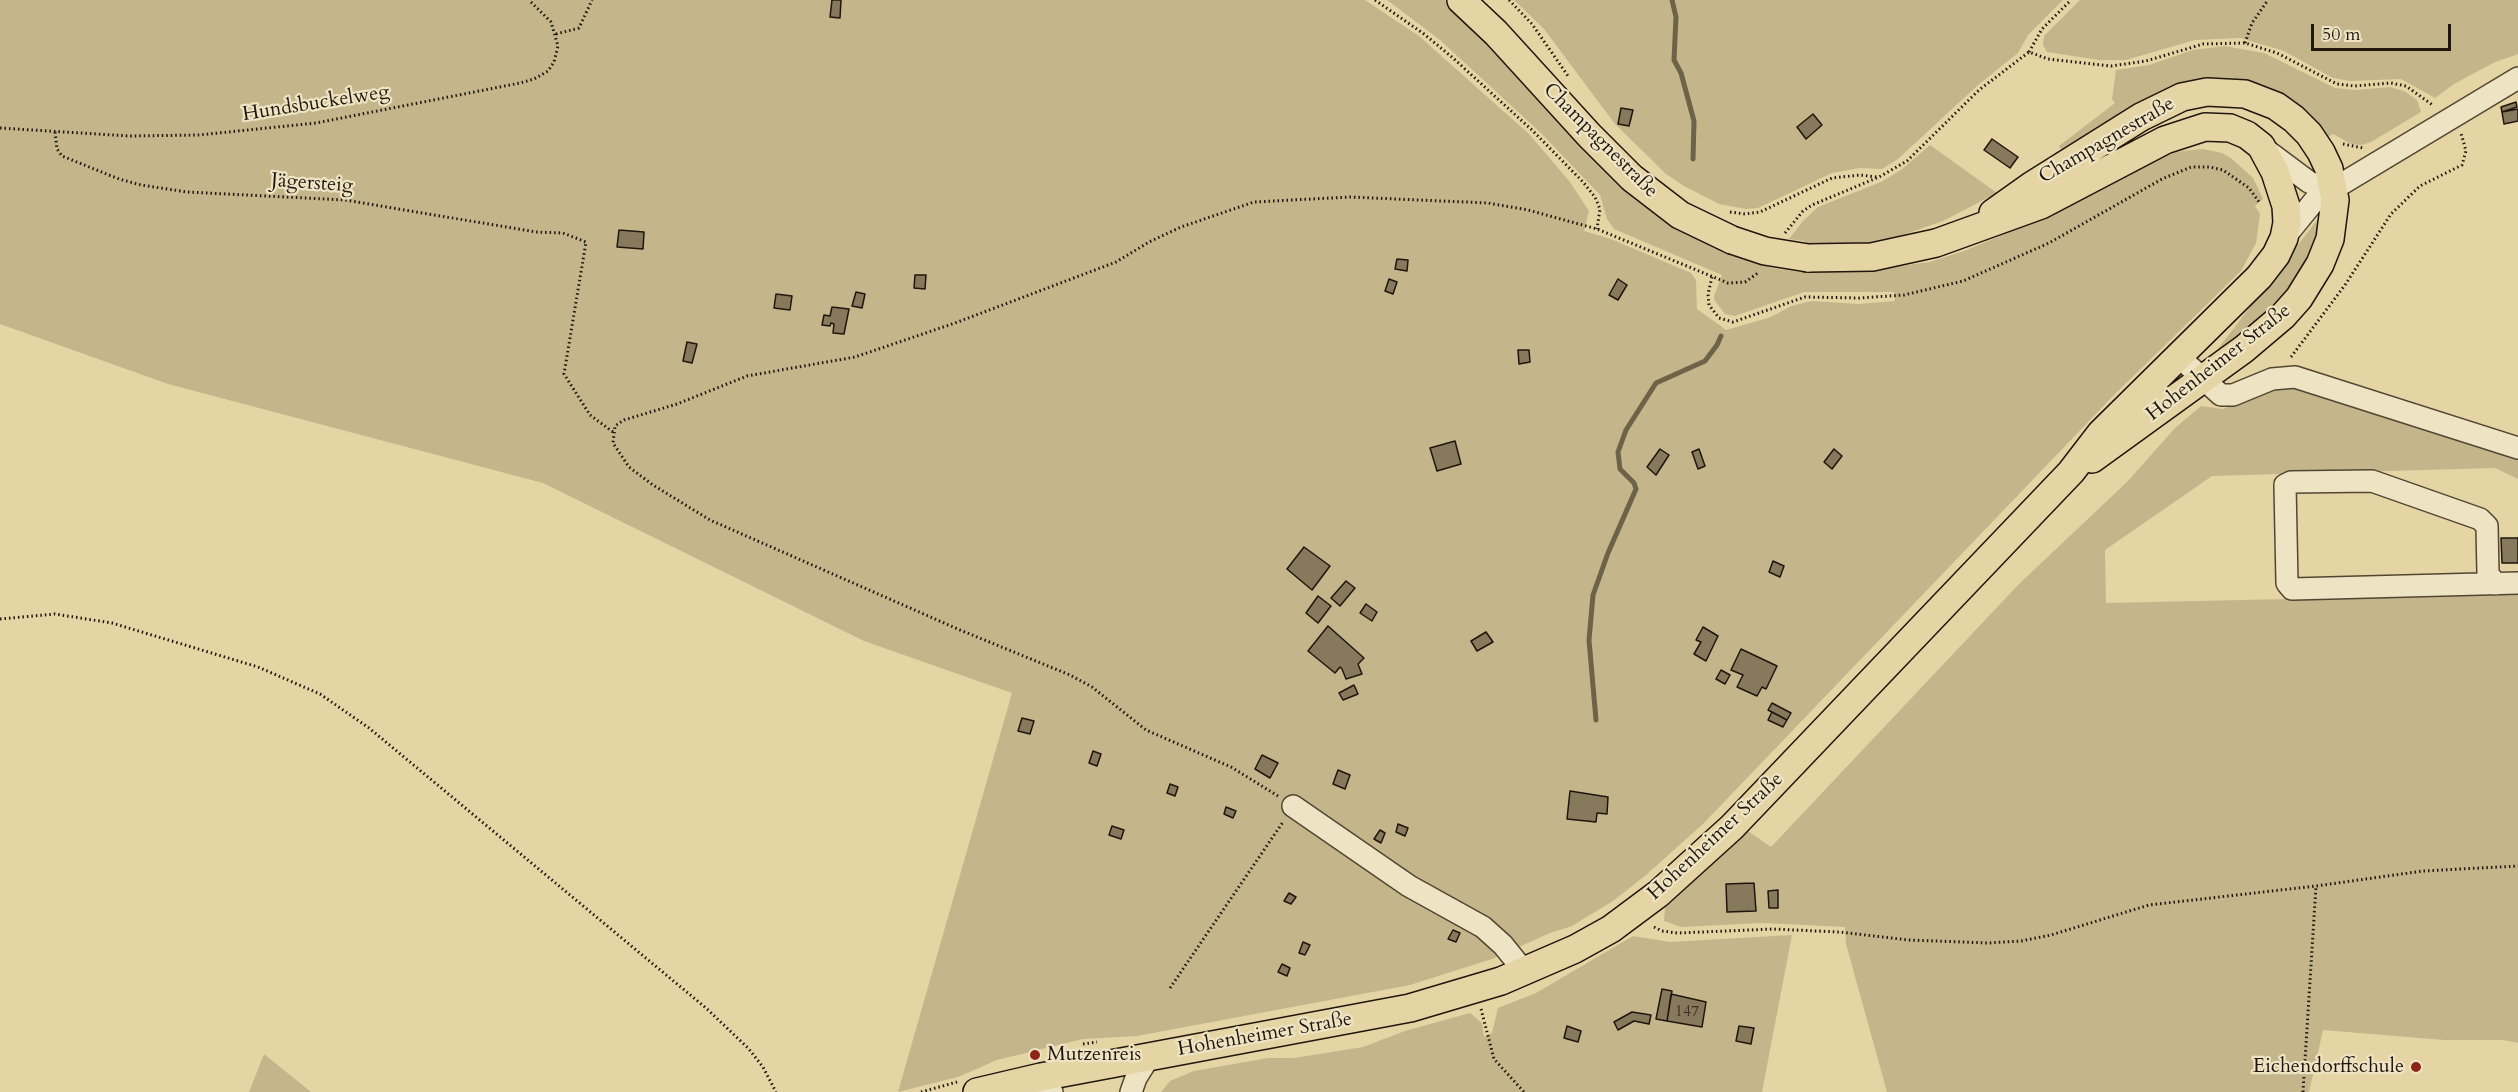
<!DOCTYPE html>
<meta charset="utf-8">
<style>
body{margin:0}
#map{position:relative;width:2518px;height:1092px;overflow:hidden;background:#e5d5a5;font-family:Cardo,serif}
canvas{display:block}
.scale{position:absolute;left:2311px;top:24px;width:140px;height:27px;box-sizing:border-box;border:3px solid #21160d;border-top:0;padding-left:8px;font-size:18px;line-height:21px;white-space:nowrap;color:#21160d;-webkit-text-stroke:4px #eee4c4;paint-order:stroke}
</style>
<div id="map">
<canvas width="2518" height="1092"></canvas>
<div class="scale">50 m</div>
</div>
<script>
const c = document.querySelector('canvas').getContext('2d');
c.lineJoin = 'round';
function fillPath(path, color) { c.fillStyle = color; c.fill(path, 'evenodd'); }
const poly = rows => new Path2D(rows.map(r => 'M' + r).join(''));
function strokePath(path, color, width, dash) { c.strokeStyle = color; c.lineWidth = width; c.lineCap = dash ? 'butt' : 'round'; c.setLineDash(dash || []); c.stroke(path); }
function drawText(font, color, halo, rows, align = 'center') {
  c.font = font + ' Cardo,serif'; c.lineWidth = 4.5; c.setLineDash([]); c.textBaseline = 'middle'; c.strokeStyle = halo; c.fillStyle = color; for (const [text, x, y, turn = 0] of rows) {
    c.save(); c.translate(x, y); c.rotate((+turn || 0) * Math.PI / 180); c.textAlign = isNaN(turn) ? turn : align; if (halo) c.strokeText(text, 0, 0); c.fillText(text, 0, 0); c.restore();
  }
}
const green = poly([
 [0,0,1365,0,1419,36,1529,134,1570,182,1589,211,1584,231,1611,239,1691,273,1696,280,1697,309,1726,330,1771,317,1791,306,1812,301,1858,304,1895,301,1894,292,1804,292,1735,316,1725,314,1715,301,1714,296,1722,275,1614,229,1607,219,1600,195,1542,134,1440,40,1387,0,1445,0,1654,209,1704,242,1725,253,1772,268,1798,272,1857,272,1930,262,1964,251,2000,236,2159,158,2182,151,2203,149,2222,153,2231,158,2253,178,2263,199,2255,206,2260,214,2256,243,2241,271,2112,397,1703,824,1646,875,1613,901,1572,926,1550,933,1492,959,1410,985,1137,1036,1083,1039,997,1060,958,1077,898,1092,1012,693,864,641,543,483,168,384,0,324],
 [1514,0,2063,0,2028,35,2018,53,1978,85,1898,159,1882,169,1860,168,1832,173,1758,208,1746,209,1719,204,1684,186,1666,174,1615,124,1544,29],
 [2080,0,2518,0,2518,54,2493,63,2454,84,2435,98,2401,79,2350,81,2333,78,2284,51,2240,38,2195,40,2126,60,2099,60,2047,52,2043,45,2044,36],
 [2224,46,2264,53,2335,88,2355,90,2390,87,2404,91,2417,100,2421,112,2371,142,2362,145,2351,144,2333,134,2328,137,2311,119,2241,80,2210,78,2195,81,2063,152,2059,146,2115,103,2112,99,2116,70,2149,65,2193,50],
 [1930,145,1997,193,1943,221,1894,238,1861,244,1829,244,1807,243,1804,241,1789,239,1803,221,1818,207,1881,182,1901,170],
 [2321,215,2311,260,2288,302,2207,363],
 [2294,387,2518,457,2518,479,2495,468,2212,476,2105,550,2106,603,2518,594,2518,1043,2503,1040,2444,1040,2323,1030,2309,1092,1887,1092,1846,944,1845,927,1763,923,1681,927,1664,921,1665,908,1748,831,1771,847,2019,584,2127,482,2175,428,2201,406,2223,409,2271,389],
 [1792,935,1762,1092,1161,1092,1170,1081,1194,1071,1268,1058,1294,1058,1363,1047,1405,1031,1470,1013,1482,1023,1484,1037,1492,1033,1498,1008,1536,993,1633,936,1670,942],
 [264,1054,311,1092,249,1092]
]);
const stream = poly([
 [1672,0,1676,17,1674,60,1681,73,1694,121,1693,159],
 [1596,720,1589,640,1593,595,1608,553,1636,489,1634,483,1620,469,1618,452,1626,430,1656,383,1705,361,1717,345,1721,336]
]);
const building = poly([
 [832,0,841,0,840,18,830,17,832,0],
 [2516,102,2517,107,2502,112,2501,107,2516,102],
 [1621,108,1633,110,1629,126,1618,124,1621,108],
 [2518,109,2518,121,2504,124,2502,112,2518,109],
 [1813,114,1822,125,1806,139,1797,127,1813,114],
 [1992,139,2018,157,2010,168,1984,150,1992,139],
 [619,230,644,232,643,249,617,247,619,230],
 [1397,259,1408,260,1407,271,1395,269,1397,259],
 [915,275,926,275,925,289,914,288,915,275],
 [1389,279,1397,282,1393,294,1385,291,1389,279],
 [1618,279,1627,285,1618,300,1609,295,1618,279],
 [856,292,865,294,862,308,852,306,856,292],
 [776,294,792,296,790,310,774,308,776,294],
 [832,307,849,309,844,334,833,333,834,324,831,323,830,326,822,325,824,315,830,316,832,307],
 [687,342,697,344,692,363,683,361,687,342],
 [1518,350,1529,350,1530,362,1519,364,1518,350],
 [1455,441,1461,464,1437,471,1430,448,1455,441],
 [1660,449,1669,455,1656,475,1647,467,1660,449],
 [1699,449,1705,466,1698,469,1692,452,1699,449],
 [1834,449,1842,456,1832,469,1824,462,1834,449],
 [2501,538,2518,538,2518,563,2502,563,2501,538],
 [1304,547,1330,566,1312,590,1287,569,1304,547],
 [1773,561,1784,566,1780,577,1769,572,1773,561],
 [1346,581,1355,588,1340,606,1331,598,1346,581],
 [1318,596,1331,606,1318,623,1306,613,1318,596],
 [1366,604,1377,612,1372,621,1360,613,1366,604],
 [1328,626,1364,658,1358,664,1362,674,1346,679,1342,669,1340,667,1335,673,1308,651,1328,626],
 [1703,627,1718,636,1706,661,1694,654,1701,642,1696,640,1703,627],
 [1486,632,1493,642,1477,651,1471,641,1486,632],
 [1741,649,1777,666,1766,689,1762,687,1757,696,1737,687,1743,675,1731,670,1741,649],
 [1721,670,1730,675,1725,684,1716,679,1721,670],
 [1354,685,1358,694,1343,700,1339,693,1354,685],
 [1772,703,1791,713,1787,720,1768,710,1772,703],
 [1772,712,1787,720,1783,727,1768,720,1772,712],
 [1022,718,1034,721,1030,734,1018,731,1022,718],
 [1093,751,1101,754,1097,766,1089,763,1093,751],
 [1262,755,1278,763,1270,778,1255,769,1262,755],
 [1338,770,1350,775,1345,789,1333,784,1338,770],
 [1170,784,1178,787,1175,796,1167,793,1170,784],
 [1570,791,1608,797,1607,814,1597,813,1596,822,1567,819,1570,791],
 [1226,807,1236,811,1233,818,1224,814,1226,807],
 [1398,824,1408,828,1405,836,1396,832,1398,824],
 [1112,826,1124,830,1121,839,1109,835,1112,826],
 [1380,830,1385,833,1381,843,1374,839,1380,830],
 [1754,883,1756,911,1727,912,1726,884,1754,883],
 [1778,890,1778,908,1769,908,1768,891,1778,890],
 [1289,893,1296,897,1291,904,1284,901,1289,893],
 [1453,930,1460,933,1456,942,1448,939,1453,930],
 [1303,942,1310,945,1305,955,1299,953,1303,942],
 [1282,964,1290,968,1287,976,1278,972,1282,964],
 [1662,989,1672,991,1667,1021,1656,1019,1662,989],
 [1671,994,1706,1002,1702,1027,1667,1021,1671,994],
 [1632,1012,1651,1015,1649,1024,1634,1021,1618,1030,1614,1022,1632,1012],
 [1567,1026,1581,1031,1578,1042,1564,1038,1567,1026],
 [1739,1026,1754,1028,1751,1044,1736,1041,1739,1026]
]);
const path = poly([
 [1375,0,1424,34,1453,58,1533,131,1583,182,1595,197,1600,209,1597,229],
 [1509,0,1532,24,1568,76],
 [556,34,579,28,592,0],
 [2245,43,2252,23,2268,0],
 [2029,52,2042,29,2071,0],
 [0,128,129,136,199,135,316,123,520,83,534,79,548,71,554,62,558,46,551,22,529,0],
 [55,132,57,149,62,156,119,179,141,185,187,192,345,200,536,232,563,233,586,242,564,374,590,415,613,432],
 [2343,144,2363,148],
 [1730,212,1745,214,1760,212,1832,178,1860,175,1877,177],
 [1785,233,1803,211,1812,205,1879,177,1907,161,1979,90,2029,52,2048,59,2111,66,2146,61,2203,44,2245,43,2277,53,2337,84,2354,86,2391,83,2406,86,2434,106],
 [1712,277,1708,294,1709,305,1719,318,1733,322,1805,297,1859,298,1904,295,1963,281,2049,243,2162,179,2191,167,2210,167,2223,170,2249,188,2259,202],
 [2291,357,2345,285,2391,214,2420,186,2462,165,2466,151,2461,133],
 [0,619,55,614,112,623,258,667,320,694,369,728,706,1008,748,1048,763,1067,776,1092],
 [1278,796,1231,767,1146,730,1092,687,1070,675,960,630,710,520,653,485,629,467,613,443,615,426,624,420,677,404,747,376,855,357,955,323,1116,262,1149,242,1181,227,1254,202,1350,197,1488,203,1528,210,1597,229,1728,283,1745,282,1758,273],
 [1654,927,1662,931,1677,933,1773,929,1839,932,1909,940,1988,943,2021,941,2051,935,2149,905,2316,886,2423,871,2518,866],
 [1170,988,1283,822],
 [1481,1009,1494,1059,1524,1092],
 [1083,1044,1097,1042],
 [921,1092,957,1082],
 [2303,1092,2316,886]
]);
const minor = poly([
 [2266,150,2309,182,2323,188,2334,189],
 [2284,238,2315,200,2518,78],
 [2179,357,2221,395,2233,395,2272,379,2295,377,2518,448],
 [2496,584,2488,574,2487,526,2480,519,2372,481,2291,482,2285,485,2287,583,2292,589,2518,583],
 [1293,806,1409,886,1483,927,1503,945,1524,971],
 [1016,1087,1052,1092],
 [1131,1092,1136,1078,1146,1062,1153,1055]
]);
const major = poly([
 [1461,0,1496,33,1589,135,1632,178,1680,215,1732,240],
 [1993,213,2031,186,2141,117,2182,97,2207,92,2245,94,2276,106,2294,119,2309,134,2321,152,2329,169,2335,200,2330,239,2320,264,2299,298,2283,316,2244,349,2092,459],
 [977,1092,1041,1077,1410,1008,1501,981,1575,949,1611,929,1658,894,1732,827,2071,472,2101,433,2259,277,2276,255,2284,238,2287,223,2286,206,2275,172,2261,146,2247,135,2230,128,2205,127,2165,140,2041,205,1936,243,1872,257,1808,258]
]);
const majorBridge = poly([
 [1732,240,1765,251,1808,258]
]);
const markers = [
 [1035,1055,6,"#8f2418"],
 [2416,1067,6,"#8f2418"]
];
const numberNames = [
 ["147",1687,1012]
];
const streetNames = [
 ["Hundsbuckelweg",316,104,-9],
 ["Champagnestraße",1600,141,45],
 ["Champagnestraße",2107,141,-30],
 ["Jägersteig",312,184,4],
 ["Hohenheimer Straße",2219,363,-38],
 ["Hohenheimer Straße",1716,837,-43],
 ["Hohenheimer Straße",1265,1035,-10]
];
const poiNames = [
 ["Mutzenreis",1047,1055],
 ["Eichendorffschule",2404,1067,"right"]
];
fillPath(green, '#c4b58b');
strokePath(stream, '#6e6249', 5);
fillPath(building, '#87795c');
strokePath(building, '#21160d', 1.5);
strokePath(minor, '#524633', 24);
strokePath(major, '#21160d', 30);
strokePath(path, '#21160d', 3, [1.5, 3]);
strokePath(minor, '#eee4c4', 21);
strokePath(major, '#e5d5a5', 27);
strokePath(majorBridge, '#21160d', 30, []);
strokePath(majorBridge, '#e5d5a5', 27);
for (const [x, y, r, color] of markers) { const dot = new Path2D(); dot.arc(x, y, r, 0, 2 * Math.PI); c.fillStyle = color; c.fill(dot); strokePath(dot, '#eee4c4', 2); }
drawText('16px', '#3a2f21', null, numberNames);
drawText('20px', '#21160d', '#eee4c4', streetNames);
drawText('20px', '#21160d', '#eee4c4', poiNames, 'left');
</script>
